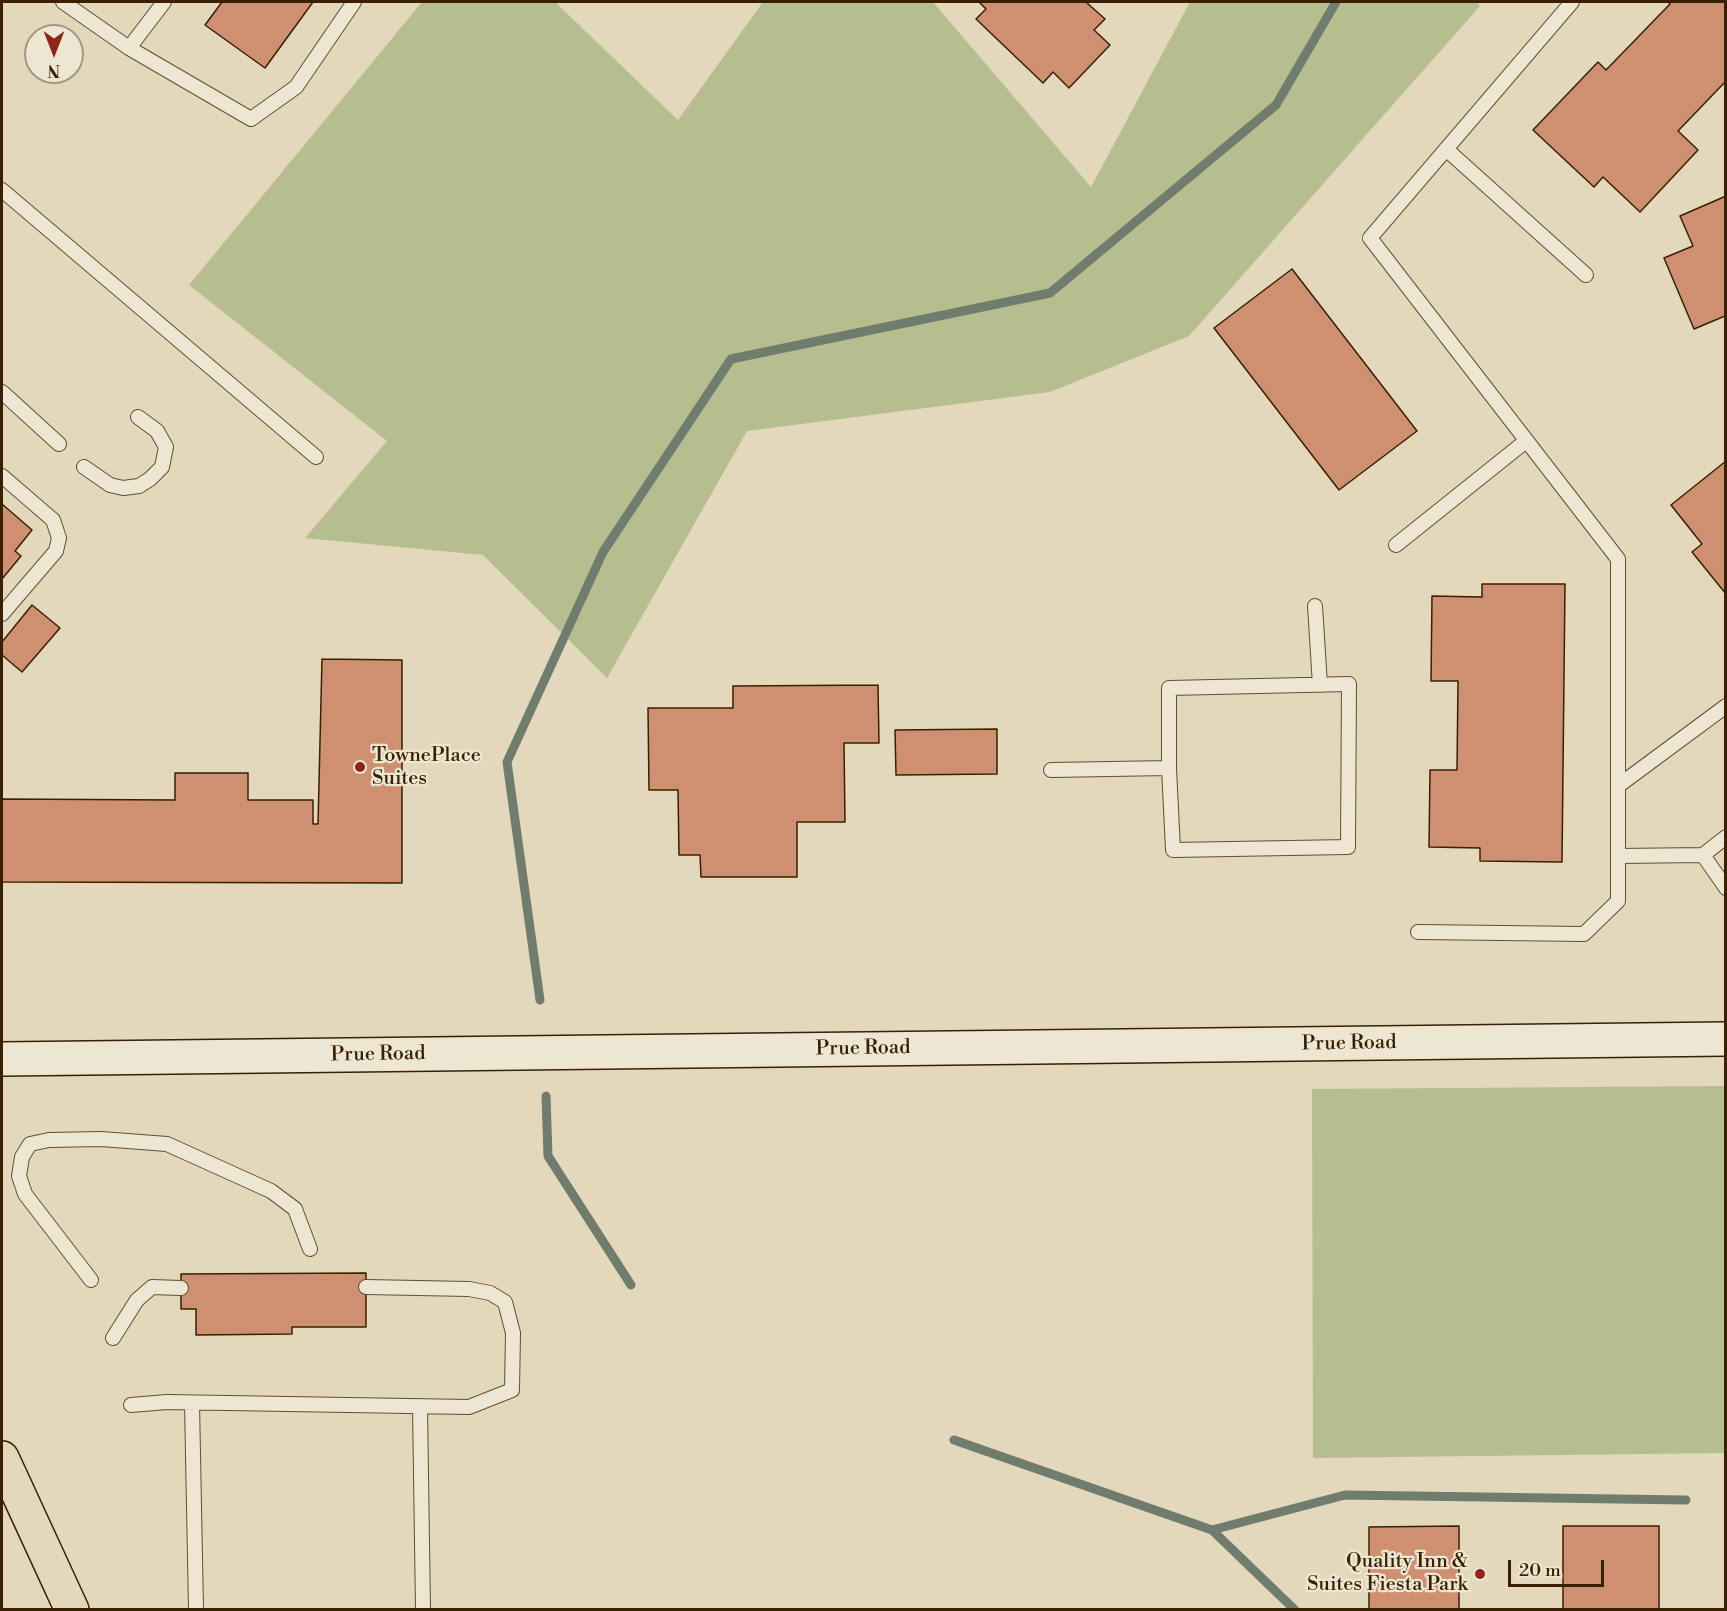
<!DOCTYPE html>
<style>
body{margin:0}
#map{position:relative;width:1727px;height:1611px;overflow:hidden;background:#e4d8bc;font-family:"Libre Bodoni",serif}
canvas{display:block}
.frame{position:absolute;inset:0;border:3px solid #382000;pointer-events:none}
.north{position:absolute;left:24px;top:24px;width:60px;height:60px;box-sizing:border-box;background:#ede6d3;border:2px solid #a5977f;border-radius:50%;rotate:180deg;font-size:16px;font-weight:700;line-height:24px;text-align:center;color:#382000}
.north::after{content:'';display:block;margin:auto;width:21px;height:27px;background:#8f2418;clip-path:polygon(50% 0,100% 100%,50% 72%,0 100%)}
.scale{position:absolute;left:1508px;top:1560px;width:96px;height:27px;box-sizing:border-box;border:3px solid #382000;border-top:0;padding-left:8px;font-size:18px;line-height:21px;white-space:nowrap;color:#382000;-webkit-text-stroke:4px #ede6d3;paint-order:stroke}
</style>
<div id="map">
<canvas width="1727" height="1611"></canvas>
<div class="frame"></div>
<div class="north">N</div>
<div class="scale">20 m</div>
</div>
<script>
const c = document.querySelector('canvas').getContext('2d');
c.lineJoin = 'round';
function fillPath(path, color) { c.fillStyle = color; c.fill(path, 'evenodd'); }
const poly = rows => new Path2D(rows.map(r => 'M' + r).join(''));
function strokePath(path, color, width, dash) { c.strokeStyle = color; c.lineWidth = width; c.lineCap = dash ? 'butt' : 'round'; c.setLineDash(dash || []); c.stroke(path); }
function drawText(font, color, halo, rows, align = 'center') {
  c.font = font + ' "Libre Bodoni",serif'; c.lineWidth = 4.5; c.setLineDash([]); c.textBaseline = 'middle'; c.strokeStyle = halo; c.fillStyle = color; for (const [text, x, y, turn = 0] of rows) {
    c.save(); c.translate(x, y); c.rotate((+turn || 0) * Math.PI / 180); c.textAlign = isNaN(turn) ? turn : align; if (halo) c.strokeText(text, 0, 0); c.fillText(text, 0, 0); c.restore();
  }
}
const green = poly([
 [422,2,555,2,678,120,763,2,933,2,1091,187,1190,2,1477,2,1480,6,1189,336,1050,392,747,431,607,678,483,555,305,538,387,441,189,285],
 [1725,1086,1725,1453,1313,1458,1312,1089]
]);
const stream = poly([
 [540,1000,507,762,603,552,731,359,1050,293,1276,105,1336,2],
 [546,1096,548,1156,631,1285],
 [954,1440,1212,1530,1295,1610],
 [1212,1530,1345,1495,1686,1500]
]);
const building = poly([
 [222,2,313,2,265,68,205,25,222,2],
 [979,2,1086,2,1105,19,1094,30,1110,45,1069,88,1053,72,1043,83,976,19,986,9,979,2],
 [1668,2,1726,2,1726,81,1678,131,1698,150,1640,212,1603,177,1594,187,1533,130,1598,62,1606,70,1670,4,1668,2],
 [1726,196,1726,318,1725,316,1694,329,1664,258,1693,246,1680,216,1726,196],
 [1292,269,1417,431,1339,490,1214,328,1292,269],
 [1726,461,1726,594,1692,552,1702,544,1671,505,1726,461],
 [2,504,32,530,15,551,21,556,2,579,2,504],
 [1482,584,1565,584,1562,862,1480,861,1480,848,1429,847,1430,770,1457,770,1458,681,1431,681,1432,596,1482,597,1482,584],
 [32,605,60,628,22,672,2,655,2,642,32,605],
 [322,659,402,660,402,883,2,882,2,799,175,800,175,773,248,773,248,800,313,800,313,824,318,824,322,659],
 [878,685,879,743,844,743,845,822,797,822,797,877,701,877,700,855,679,855,678,790,649,790,648,708,733,708,733,686,878,685],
 [997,729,997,774,896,775,895,730,997,729],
 [366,1273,366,1327,292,1327,292,1334,196,1335,196,1309,181,1309,181,1274,366,1273],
 [1459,1526,1459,1610,1369,1610,1369,1527,1459,1526],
 [1563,1526,1659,1526,1659,1610,1563,1610,1563,1526]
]);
const lane = poly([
 [63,2,129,48,251,119,296,87,354,2],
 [129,48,164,2],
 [1446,149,1586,275],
 [2,190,316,457],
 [2,392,59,444],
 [84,467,110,485,123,488,139,486,150,479,162,467,166,447,157,431,138,417],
 [2,476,53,520,59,538,56,551,2,614],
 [1396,545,1526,441],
 [1315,606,1320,685],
 [1051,770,1169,768,1173,850,1348,847,1349,684,1169,688,1169,768],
 [1618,786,1726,706],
 [1703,855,1726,888],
 [1618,856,1703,855,1726,837],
 [1418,932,1584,934,1618,901,1618,559,1370,238,1572,2],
 [91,1280,25,1194,19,1176,22,1157,30,1144,49,1140,101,1139,167,1144,271,1191,295,1209,310,1249],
 [113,1338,137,1300,152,1287,181,1288],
 [192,1403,196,1610],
 [131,1405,167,1402,469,1407,512,1390,513,1333,505,1302,490,1293,469,1289,366,1287],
 [420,1406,423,1610]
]);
const secondary = poly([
 [2,1059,1726,1039]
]);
const primary = poly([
 [2,1458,72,1610]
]);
const markers = [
 [360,767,6,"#8f2418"],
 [1480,1574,6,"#8f2418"]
];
const poiNames = [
 ["TownePlace",372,756],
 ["Suites",372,779],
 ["Quality Inn &",1468,1562,"right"],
 ["Suites Fiesta Park",1468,1585,"right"]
];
const streetNames = [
 ["Prue Road",1349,1044,-1],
 ["Prue Road",863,1049,-1],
 ["Prue Road",378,1055,-1]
];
fillPath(green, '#b6be8f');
strokePath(stream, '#707c6d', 9);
fillPath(building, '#ce9071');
strokePath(building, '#382000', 1.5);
strokePath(lane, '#634e2f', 16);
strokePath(secondary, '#382000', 36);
strokePath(primary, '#382000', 36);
strokePath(lane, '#ede6d3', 14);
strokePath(secondary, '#ede6d3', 33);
strokePath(primary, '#e4d8bc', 33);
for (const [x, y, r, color] of markers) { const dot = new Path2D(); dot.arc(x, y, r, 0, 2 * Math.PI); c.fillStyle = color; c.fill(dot); strokePath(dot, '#ede6d3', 2); }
drawText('20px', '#382000', '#ede6d3', poiNames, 'left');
drawText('20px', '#382000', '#ede6d3', streetNames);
</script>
